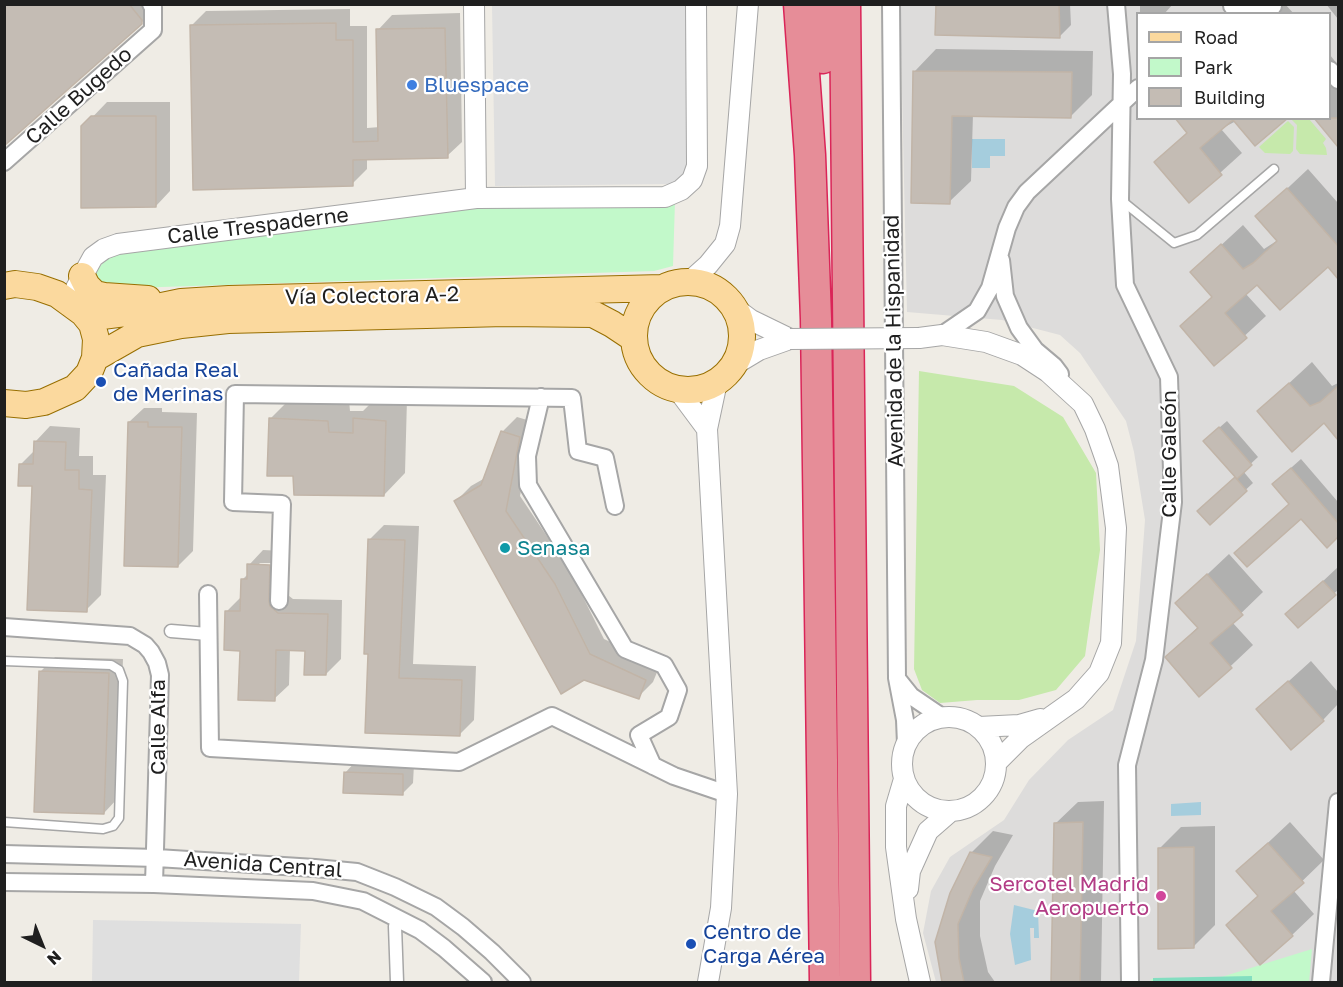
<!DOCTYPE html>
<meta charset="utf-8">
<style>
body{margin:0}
#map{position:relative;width:1343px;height:987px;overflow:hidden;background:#efece5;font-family:"Golos Text",sans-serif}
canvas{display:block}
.frame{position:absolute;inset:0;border:6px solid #1f1f1f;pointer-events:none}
.legend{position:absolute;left:1136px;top:12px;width:195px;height:108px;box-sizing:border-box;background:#fff;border:2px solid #a5a5a5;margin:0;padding:8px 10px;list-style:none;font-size:18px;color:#1f1f1f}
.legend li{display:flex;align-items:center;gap:12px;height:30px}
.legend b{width:30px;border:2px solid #a5a5a5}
.north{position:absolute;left:12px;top:915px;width:60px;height:60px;-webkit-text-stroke:4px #fff;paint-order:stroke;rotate:137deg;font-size:16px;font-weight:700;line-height:24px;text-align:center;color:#1f1f1f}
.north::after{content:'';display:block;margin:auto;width:21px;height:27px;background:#1f1f1f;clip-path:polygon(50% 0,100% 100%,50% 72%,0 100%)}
</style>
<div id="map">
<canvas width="1343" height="987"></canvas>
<div class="frame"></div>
<ul class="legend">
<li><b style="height:8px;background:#fbd99e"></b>Road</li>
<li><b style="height:16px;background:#c2f9ca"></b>Park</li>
<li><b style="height:16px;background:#c4bcb4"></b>Building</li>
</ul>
<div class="north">N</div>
</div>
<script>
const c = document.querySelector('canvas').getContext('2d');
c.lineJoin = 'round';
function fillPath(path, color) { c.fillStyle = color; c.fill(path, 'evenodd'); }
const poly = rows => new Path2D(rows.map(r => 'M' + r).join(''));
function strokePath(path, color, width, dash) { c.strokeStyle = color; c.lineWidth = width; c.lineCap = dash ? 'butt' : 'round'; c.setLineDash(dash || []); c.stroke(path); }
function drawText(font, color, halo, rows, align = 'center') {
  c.font = font + ' "Golos Text",sans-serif'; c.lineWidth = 4.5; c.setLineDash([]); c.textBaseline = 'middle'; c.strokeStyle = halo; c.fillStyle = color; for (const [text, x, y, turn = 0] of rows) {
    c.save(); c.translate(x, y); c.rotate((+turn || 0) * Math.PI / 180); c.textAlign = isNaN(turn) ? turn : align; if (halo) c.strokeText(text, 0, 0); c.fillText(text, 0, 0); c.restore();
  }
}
const residential = poly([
 [900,5,1338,5,1338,982,936,982,923,933,931,891,950,857,1004,820,1029,780,1068,740,1113,710,1136,641,1145,520,1134,452,1126,421,1080,353,1060,335,1002,320,907,312],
 [1138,14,1330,14,1330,118,1138,118]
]);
const grass = poly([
 [1291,119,1309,119,1326,139,1323,143,1326,148,1327,155,1300,154,1296,149,1297,125],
 [1288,121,1294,127,1293,151,1290,154,1265,153,1259,147],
 [919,371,1014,386,1063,417,1096,473,1100,550,1085,656,1056,690,1019,700,977,700,940,703,922,690,914,669]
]);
const park = poly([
 [675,201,673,266,654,271,131,288,112,288,95,280,97,270,109,256,137,250,485,204],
 [1312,949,1309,982,1151,982,1151,979,1215,979]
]);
const pitch = poly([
 [1252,976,1252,982,1153,982,1153,978]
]);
const parking = poly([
 [492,5,687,5,688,165,686,173,671,184,495,186],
 [93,920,301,924,299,982,92,982]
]);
const water = poly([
 [972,139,1005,139,1005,156,990,156,990,168,972,168],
 [1201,802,1201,815,1171,816,1171,804],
 [1014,905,1038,911,1039,938,1034,938,1034,928,1030,928,1031,960,1015,965,1010,934]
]);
const shadow = poly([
 [4,4,156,4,157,8,141,23],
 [937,4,1070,4,1071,25,1060,36],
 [1140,4,1173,4,1164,14,1140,14],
 [1285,4,1294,14,1274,14],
 [1326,4,1338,4,1338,19],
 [350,9,350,26,367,26,367,128,380,127,378,30,392,15,460,13,462,142,447,156,367,158,367,169,352,184,192,25,206,11],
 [936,49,1093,51,1092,95,1070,117,973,114,971,181,949,202,915,71],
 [1330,55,1338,65,1338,144,1316,118,1330,118],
 [107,102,170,102,170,191,156,206,83,127],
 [1177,118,1286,118,1236,121,1221,129,1242,153,1189,201,1156,162,1188,132],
 [1308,169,1338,203,1338,267,1334,271,1329,265,1257,282,1245,293,1266,316,1214,364,1182,326,1213,296,1192,272,1243,225,1264,249,1278,240,1258,216],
 [1312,362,1332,386,1338,383,1338,437,1324,421,1259,411],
 [292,397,349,400,350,411,363,411,377,397,407,399,405,473,384,495,295,475,271,418],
 [144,408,162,408,162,412,197,413,193,551,178,566,129,422],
 [517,417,534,422,520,496,569,569,604,639,660,665,653,682,638,697,584,678,456,501,471,486,485,478,502,432],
 [1227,421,1258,457,1243,471,1253,483,1210,523,1206,504,1237,477,1212,434],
 [50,426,80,428,79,456,93,456,93,475,106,475,101,595,86,610,34,485,21,464,35,450,36,441],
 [1301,459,1338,502,1338,535,1327,545,1291,504,1283,475],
 [384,525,419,526,413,664,476,666,474,720,460,734,370,653,370,539],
 [263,550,284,551,284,592,293,599,342,600,341,659,326,674,307,649,290,649,289,685,274,699,241,649,227,611,242,596,243,579,248,574,249,565],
 [260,563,277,563,277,566,257,566],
 [1229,554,1263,592,1232,622,1253,645,1200,695,1167,657,1198,627,1177,603],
 [1338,567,1338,590,1298,626,1288,614],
 [55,657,123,659,118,798,104,813,40,672],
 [1311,661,1338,692,1338,704,1323,720,1258,709],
 [356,761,414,764,413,783,402,794,345,773],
 [1104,801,1101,982,1053,982,1056,823,1078,802],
 [1290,822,1324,860,1293,890,1314,914,1292,935,1228,925,1259,895,1238,871],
 [1215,826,1215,925,1193,947,1160,848,1181,827],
 [993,831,1013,835,995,866,980,901,980,936,988,972,995,982,944,982,937,942,971,853]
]);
const building = poly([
 [4,4,129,4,142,20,142,24,4,146,4,4],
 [936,4,1059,4,1060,38,935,35,936,4],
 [336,23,336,40,353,40,353,142,378,141,376,29,445,28,448,158,353,160,353,186,193,190,190,25,336,23],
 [913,71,1072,72,1071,118,952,116,950,204,911,203,913,71],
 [91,116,156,116,156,207,81,208,81,126,91,116],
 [1175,118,1288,118,1255,146,1233,120,1200,148,1222,175,1189,203,1154,162,1187,133,1175,118],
 [1314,118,1338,118,1338,147,1314,118],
 [1287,188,1338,246,1338,279,1328,267,1280,310,1257,285,1225,313,1247,338,1214,366,1180,326,1212,297,1190,272,1221,244,1243,269,1253,263,1277,241,1255,216,1287,188],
 [1289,383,1310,406,1320,402,1338,386,1338,440,1324,423,1292,452,1279,437,1257,411,1289,383],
 [269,418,328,421,329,432,353,433,353,418,386,421,384,496,294,495,293,476,267,476,269,418],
 [128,422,148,422,148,427,182,427,178,567,124,566,128,422],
 [1219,427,1252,465,1237,479,1203,441,1219,427],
 [501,431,520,437,506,511,555,584,590,654,646,680,639,699,584,680,561,694,454,501,481,485,501,431],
 [34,441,66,442,65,470,79,470,79,489,92,490,87,612,27,610,32,486,18,486,19,464,33,464,34,441],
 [1291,468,1338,523,1338,537,1327,548,1301,519,1247,567,1234,553,1289,504,1272,484,1291,468],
 [1235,477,1247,491,1210,525,1197,511,1235,477],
 [368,539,405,540,399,678,462,680,460,736,365,733,368,654,364,654,368,539],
 [247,564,270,565,269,601,270,606,278,613,328,614,326,675,304,675,305,651,276,650,275,701,238,700,240,651,224,650,225,611,240,611,241,579,247,579,247,564],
 [1207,574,1243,615,1210,643,1232,668,1199,697,1165,657,1198,628,1175,603,1207,574],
 [1323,581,1336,595,1298,628,1285,614,1323,581],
 [39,671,109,673,104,814,34,812,39,671],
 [1288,681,1324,721,1291,750,1256,709,1288,681],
 [344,772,403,774,403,795,343,793,344,772],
 [1083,822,1080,982,1051,982,1054,823,1083,822],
 [1268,843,1304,883,1271,911,1293,936,1260,965,1226,925,1258,896,1236,871,1268,843],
 [1194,847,1194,948,1158,949,1158,848,1194,847],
 [970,852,992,857,973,889,958,924,959,958,964,982,942,982,935,942,950,893,970,852]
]);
const service = poly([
 [1121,200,1174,243,1197,235,1274,169],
 [4,661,111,665,119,670,123,681,119,818,113,826,103,829,4,822]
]);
const pedestrian = poly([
 [171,631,208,634],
 [395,926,397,982]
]);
const minor = poly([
 [891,4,897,678,905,720,906,744],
 [1116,4,1122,74,1120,199,1125,285,1169,377,1173,502,1154,660,1127,765,1130,982],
 [1232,6,1273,6],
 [1330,70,1338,80],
 [4,162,153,30,153,7,151,4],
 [1001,260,1005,296,1019,328,1035,350,1054,366,1060,374],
 [942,335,977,311,990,288,1007,228,1016,207,1027,192,1138,88],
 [541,397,527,456,528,485,625,649,664,665,678,690,669,717,639,735,653,766],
 [208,594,210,748,459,762,552,716,674,776,727,794],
 [279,601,282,504,233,502,235,394,572,398,578,451,605,458,615,506],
 [4,627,130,636,145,645,151,652,157,663,160,675,154,884],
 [899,681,911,696,942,717],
 [4,854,157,858,315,868,357,872,395,887,436,907,463,927,492,952,522,982],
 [4,882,154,884,313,891,363,901,420,930,444,948,483,982],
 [1321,982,1338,802]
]);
const tertiary = poly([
 [474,4,476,198],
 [689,282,708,265,725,244,730,226,748,4],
 [76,288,93,257,104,249,118,244,476,198,665,197,681,190,692,180,697,166,696,4],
 [735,308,751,320,790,339],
 [919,338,942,335,986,342,1022,355,1048,372,1083,404,1095,429,1108,466,1116,528,1111,643,1099,673,1076,699,1021,738,996,763],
 [734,365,759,350,790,339],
 [678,390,707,429],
 '902 764a47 47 0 1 1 94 0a47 47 0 1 1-94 0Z',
 [979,727,1019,725,1040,719],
 [904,779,896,806,896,847,906,919,920,982],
 [908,889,910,871,928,831,951,811],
 [708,982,721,908,727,794,707,429,717,382]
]);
const primary = poly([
 [82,276,87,286,95,294,104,296,148,299],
 '634 336a54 54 0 1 1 108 0a54 54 0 1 1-108 0Z',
 [4,286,15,284,37,287,57,294,83,313,92,324,96,339,95,358,89,373,75,388,44,402,26,405,4,403],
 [83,313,102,316,133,312,181,302,229,299,662,288],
 [95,358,137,334,181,325,228,320,505,313,593,314,612,324,633,338]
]);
const motorway = poly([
 [799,4,810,155,816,319,825,982],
 [820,4,823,58],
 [845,4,855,982]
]);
const tertiaryBridge = poly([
 [790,339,919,338]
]);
const markers = [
 [412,85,6,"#3f7fe0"],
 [101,382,6,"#1a4fb4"],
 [505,548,6,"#0f9aa8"],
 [1161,896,6,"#d1479c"],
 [691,944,6,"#1a4fb4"]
];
const shopNames = [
 ["Bluespace",424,85]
];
const streetNames = [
 ["Calle Bugedo",79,96,-42],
 ["Calle Trespaderne",258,226,-7],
 ["Vía Colectora A-2",372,296,-1],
 ["Avenida de la Hispanidad",894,341,-91],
 ["Calle Galeón",1169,454,-90],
 ["Calle Alfa",158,727,-90],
 ["Avenida Central",263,865,4]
];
const transitNames = [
 ["Cañada Real",113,370],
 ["de Merinas",113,394],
 ["Centro de",703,932],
 ["Carga Aérea",703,956]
];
const cultureNames = [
 ["Senasa",517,548]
];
const hotelNames = [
 ["Sercotel Madrid",1149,884],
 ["Aeropuerto",1149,908]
];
fillPath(residential, '#dddcdb');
fillPath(grass, '#c6e9ab');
fillPath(park, '#c2f9ca');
fillPath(pitch, '#83dec0');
fillPath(parking, '#dfdfdf');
fillPath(water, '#a5cddd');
fillPath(shadow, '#0003');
fillPath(building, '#c4bcb4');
strokePath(building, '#c1b4a7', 1.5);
strokePath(service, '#a6a6a6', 11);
strokePath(pedestrian, '#a6a6a6', 15);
strokePath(minor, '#a6a6a6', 20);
strokePath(tertiary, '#a6a6a6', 22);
strokePath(primary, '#986f01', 28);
strokePath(motorway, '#da2558', 33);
strokePath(service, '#fff', 8);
strokePath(pedestrian, '#fff', 12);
strokePath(minor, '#fff', 16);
strokePath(tertiary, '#fff', 20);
strokePath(primary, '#fbd99e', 26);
strokePath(motorway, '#e68d98', 30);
strokePath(tertiaryBridge, '#a6a6a6', 22, []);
strokePath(tertiaryBridge, '#fff', 20);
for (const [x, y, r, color] of markers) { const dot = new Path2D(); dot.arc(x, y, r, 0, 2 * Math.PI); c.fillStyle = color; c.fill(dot); strokePath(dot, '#fff', 2); }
drawText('21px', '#366cbe', '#fff', shopNames, 'left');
drawText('21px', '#1f1f1f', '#fff', streetNames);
drawText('21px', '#164399', '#fff', transitNames, 'left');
drawText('21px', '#0d838f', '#fff', cultureNames, 'left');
drawText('21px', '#b23c85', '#fff', hotelNames, 'right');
</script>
